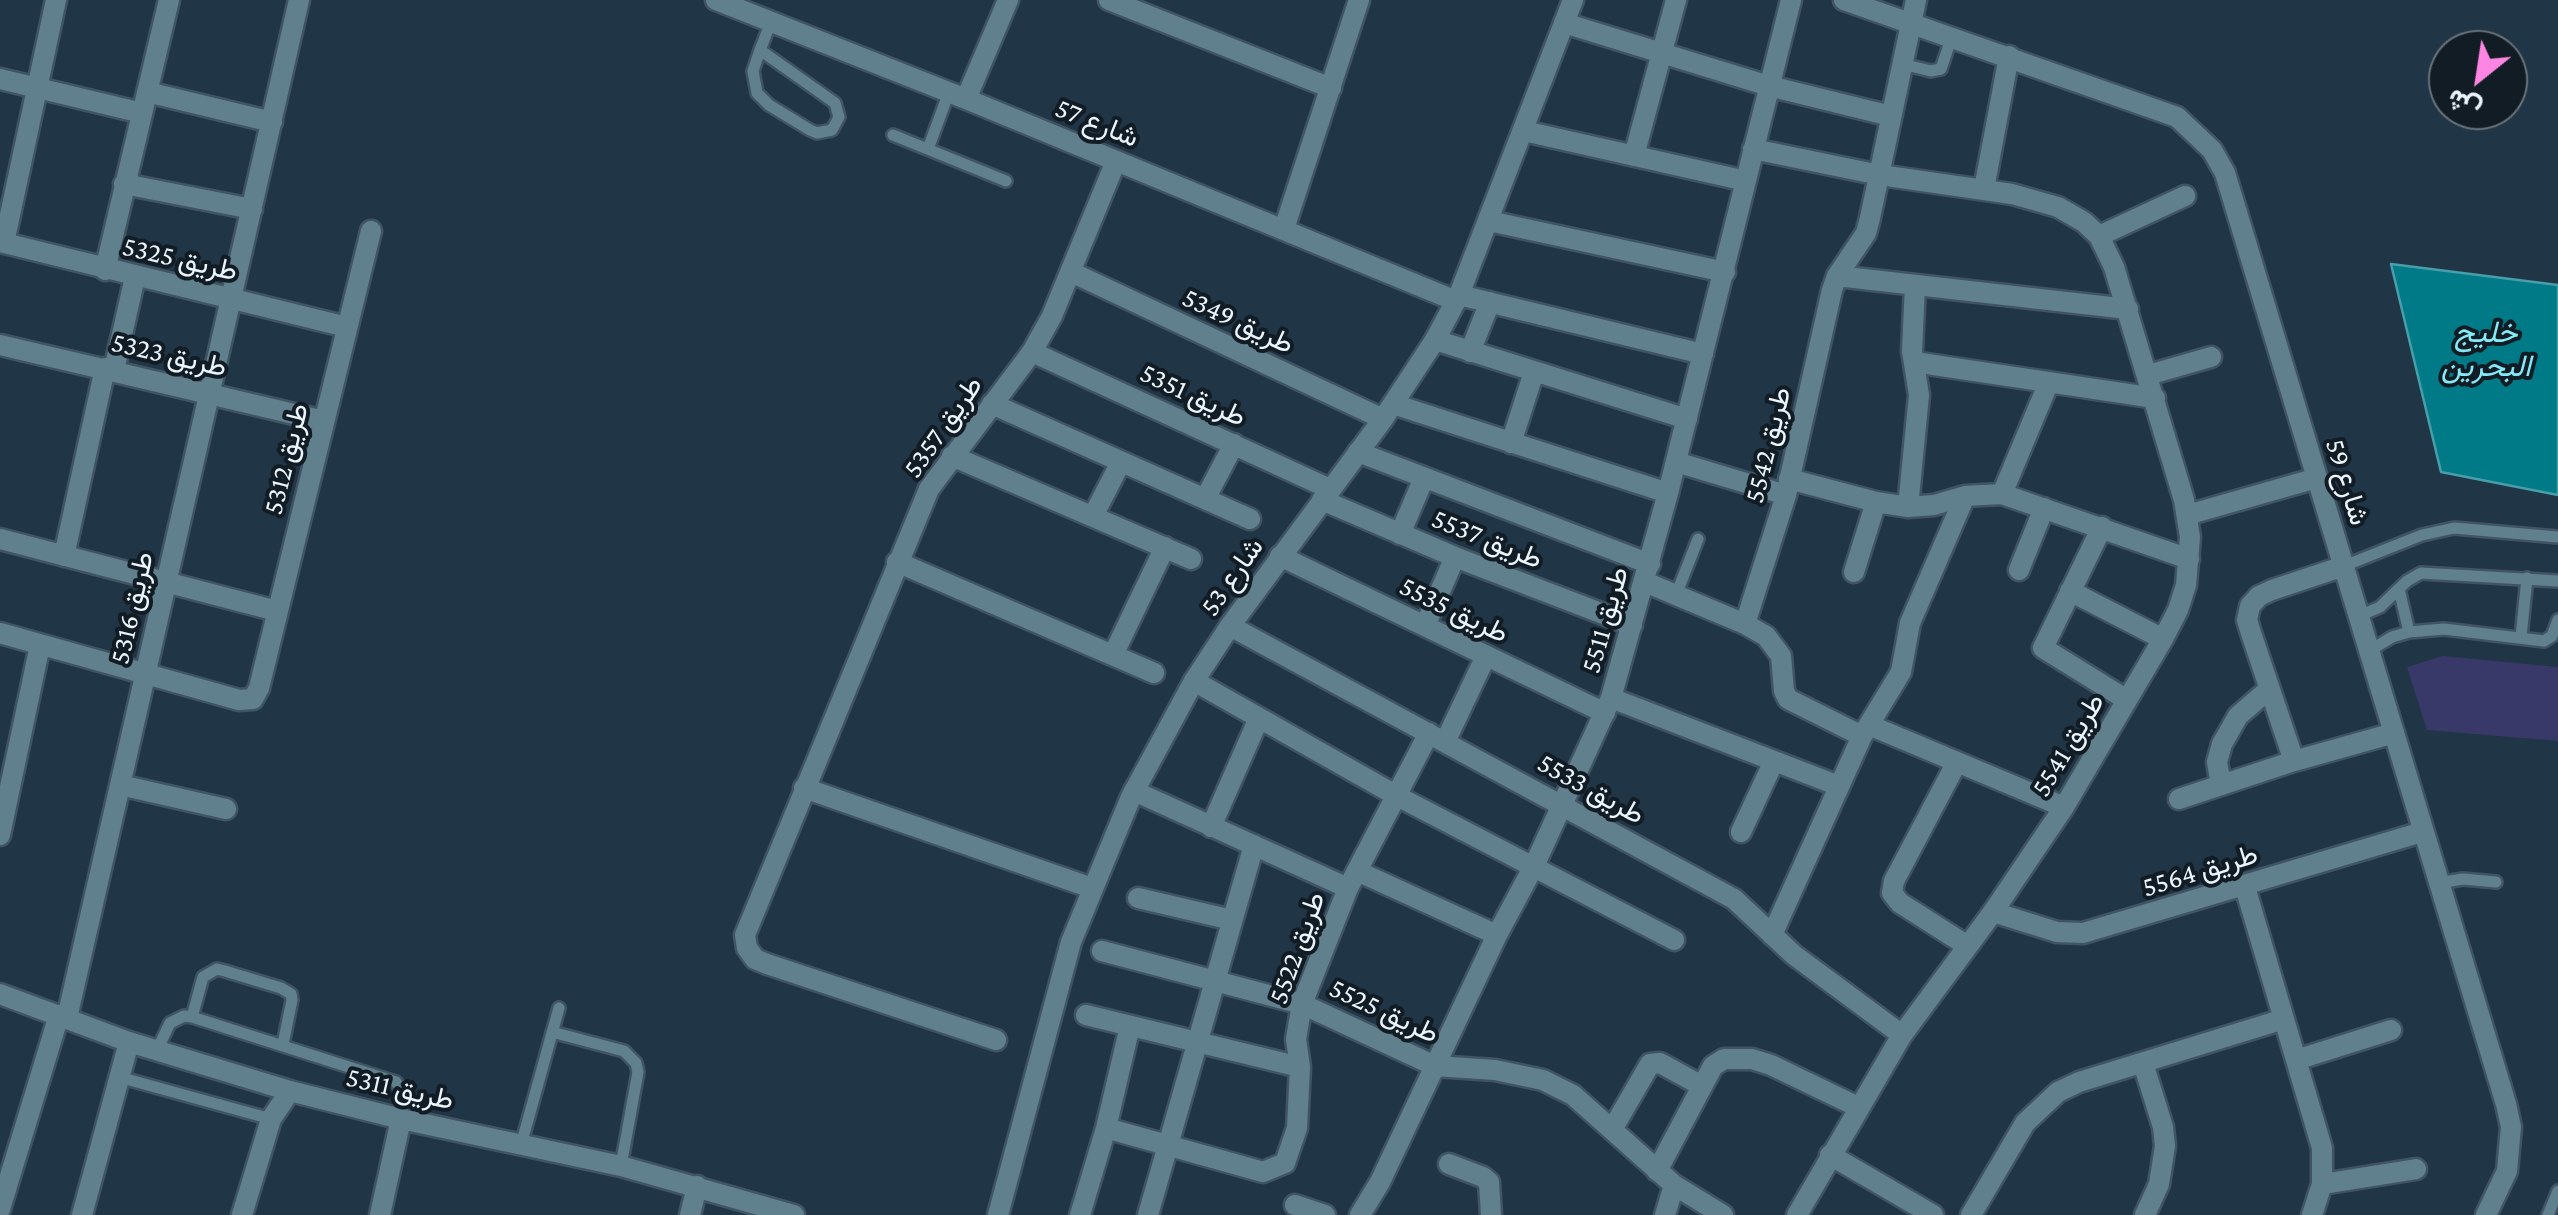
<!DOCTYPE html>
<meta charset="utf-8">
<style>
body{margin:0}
#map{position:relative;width:2558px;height:1215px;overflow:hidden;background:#203546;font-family:"Crimson Pro",Vazirmatn,serif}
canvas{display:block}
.north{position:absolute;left:2428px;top:30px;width:100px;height:100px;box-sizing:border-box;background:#121c24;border:2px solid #69737b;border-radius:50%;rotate:210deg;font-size:28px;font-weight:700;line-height:40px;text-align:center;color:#ebf5fe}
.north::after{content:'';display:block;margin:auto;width:35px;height:45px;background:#fd86e2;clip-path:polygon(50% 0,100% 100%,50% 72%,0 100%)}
</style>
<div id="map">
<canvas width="2558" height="1215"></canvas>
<div class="north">ش</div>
</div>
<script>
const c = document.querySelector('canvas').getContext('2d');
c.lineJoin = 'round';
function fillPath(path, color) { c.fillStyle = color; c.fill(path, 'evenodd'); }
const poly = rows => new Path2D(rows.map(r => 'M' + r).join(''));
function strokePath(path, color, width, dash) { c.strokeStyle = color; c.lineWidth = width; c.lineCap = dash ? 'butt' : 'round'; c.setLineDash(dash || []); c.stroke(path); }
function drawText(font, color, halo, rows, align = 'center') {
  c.font = font + ' "Crimson Pro",Vazirmatn,serif'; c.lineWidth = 8; c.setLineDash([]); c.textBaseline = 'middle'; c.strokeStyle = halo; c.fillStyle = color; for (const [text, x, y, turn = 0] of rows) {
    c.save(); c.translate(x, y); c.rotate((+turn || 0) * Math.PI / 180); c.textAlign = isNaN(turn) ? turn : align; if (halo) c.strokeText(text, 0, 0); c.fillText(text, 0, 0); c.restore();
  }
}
const green = poly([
 [2443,656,2558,667,2558,741,2427,730,2407,667]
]);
const water = poly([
 [2391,264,2558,285,2558,495,2441,472,2391,264]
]);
const service = poly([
 [760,50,835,103,839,117,832,130,817,133,810,130,769,105,757,93,753,71,760,50,764,40,770,24],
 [1902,64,1931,71,1941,69,1952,36],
 [893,135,1006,181],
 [928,149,949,92],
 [2344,566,2422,535,2454,528,2558,537],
 [2399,589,2409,632],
 [1676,595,1698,539],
 [2359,616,2380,607,2407,581,2421,573,2558,581],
 [2521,637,2527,578],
 [2369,651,2392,637,2409,632,2444,629,2544,641,2552,636,2558,620],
 [2438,883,2463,879,2496,882],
 [192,1017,203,977,217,969,225,971,281,988,291,994,292,1000,283,1044],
 [552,1032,624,1051,636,1063,638,1072,621,1166],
 [157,1050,170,1023,184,1016,192,1017,396,1082,404,1094,401,1119],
 [119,1077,271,1119],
 [521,1145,559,1008],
 [2548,1215,2558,1191]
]);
const minor = poly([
 [716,0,966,99,1456,301],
 [1109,0,1331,88],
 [1564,23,1769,86,1891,116],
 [0,79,142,113],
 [147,92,272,122],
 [966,99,1008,0],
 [1524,131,1746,181],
 [1753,149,1880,175,2012,194,2058,207,2084,222,2099,236,2114,267,2184,500,2190,537,2186,585,2178,610,2163,639,2064,807,1993,912,1902,1035,1797,1215],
 [1634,156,1676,0],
 [124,184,252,209],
 [1984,189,2009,56],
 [1489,221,1725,272],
 [1284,229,1359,0],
 [2099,236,2185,196],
 [0,242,347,327],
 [4,243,56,0],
 [105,270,169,0],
 [1071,272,1383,419],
 [1837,276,2128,309],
 [1459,295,1703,354],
 [1435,340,1687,419],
 [0,345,324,421],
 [1032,352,1330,489],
 [1470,352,1490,302],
 [1914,362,2155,398],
 [114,370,135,277],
 [2148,375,2211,357],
 [992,404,1250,519],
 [1393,404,1668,493],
 [1511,443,1534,372],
 [1358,452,1650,564],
 [952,456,1191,559],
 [1676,462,1786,495],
 [1789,479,1876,502,1908,507,1934,505,1965,496,2002,494,2189,559],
 [2002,494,2049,382],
 [1205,499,1234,444],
 [1322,500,1455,557,1632,625],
 [1908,507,1919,395,1912,351,1915,285],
 [2187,515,2317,478],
 [1093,516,1121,462],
 [2102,527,2043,648,2127,700],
 [1400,534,1424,478],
 [0,539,277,611],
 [64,556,105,368],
 [1280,556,1605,713],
 [897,562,1154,673],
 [2019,570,2044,508],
 [1854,572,1876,502],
 [1645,582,1745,624,1766,636,1781,656,1784,691,1788,699,1862,736],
 [2070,591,2163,639],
 [1745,624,1786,495,1832,290,1837,276,1866,233,1870,218,1916,0],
 [1230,626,1734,899,1794,955,1902,1035],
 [1425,626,1455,557],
 [0,633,239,700,253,699,259,688,371,231],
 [1113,655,1165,547],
 [1194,681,1397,796,1674,940],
 [1611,698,1839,786],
 [1869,725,2064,807],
 [1445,742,1486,656],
 [2294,761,2251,633,2247,620,2250,606,2259,596,2272,590,2344,566],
 [1957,762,1894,881,1892,893,1900,903,1966,945],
 [120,785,226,809],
 [2221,785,2217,762,2222,744,2238,716,2268,690],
 [804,788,1092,888],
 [1134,791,1348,888],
 [2179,799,2294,761,2394,733],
 [1211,827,1259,718],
 [1741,832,1774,761],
 [0,835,40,645],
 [1357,871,1497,935],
 [2245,887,2322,1148,2322,1184,2312,1215],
 [1138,898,1232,920],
 [1993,912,2057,932,2083,933,2422,832],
 [1772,935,1862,736,1901,672,1910,623,1965,496],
 [1102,951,1302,1004,1435,1066,1495,1070,1543,1080,1573,1095,1674,1185,1723,1215],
 [0,994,129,1042,290,1091,401,1119,621,1166,794,1215],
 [1086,1015,1300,1067],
 [67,1018,299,0],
 [996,1040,767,964,755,959,747,948,745,935,929,489,1032,352,1052,316,1116,161],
 [2296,1060,2391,1030],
 [2143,1063,2163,1127,2165,1146,2159,1184,2145,1215],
 [1106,1128,1263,1172,1285,1163,1297,1128,1300,1067,1296,1039,1302,1004,1348,888,1429,733],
 [1613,1128,1650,1064,1660,1063,1702,1086],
 [1830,1155,1933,1215],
 [1449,1164,1483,1177,1489,1182,1491,1215],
 [1657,1171,1713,1066,1724,1059,1752,1059,1771,1065,1858,1107],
 [2322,1184,2416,1169],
 [1295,1205,1325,1215],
 [0,1209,59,1015],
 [82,1215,129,1042],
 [242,1215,271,1119,290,1091],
 [380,1215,401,1119],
 [690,1215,697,1186],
 [1080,1215,1106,1128,1130,1026],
 [1148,1215,1254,845],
 [1360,1215,1380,1182,1497,935,1534,866,1611,698,1668,493,1791,0],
 [1665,1215,1674,1185],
 [1971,1215,2025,1123,2058,1092,2079,1082,2284,1019]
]);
const tertiary = poly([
 [1844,0,2177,117,2212,150,2225,173,2506,1104,2511,1127,2507,1171,2486,1215],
 [998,1215,1071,942,1131,797,1194,681,1230,626,1383,419,1435,340,1459,295,1573,0]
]);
const streetNames = [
 ["شارع 57",1097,123,22],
 ["طريق 5325",180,259,13],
 ["طريق 5349",1238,321,25],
 ["طريق 5323",169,355,13],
 ["طريق 5351",1193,395,25],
 ["طريق 5357",943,427,-55],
 ["طريق 5542",1768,445,-76],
 ["طريق 5312",286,459,-76],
 ["شارع 59",2347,482,73],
 ["طريق 5537",1487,539,22],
 ["شارع 53",1232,577,-55],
 ["طريق 5316",132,608,-77],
 ["طريق 5535",1454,610,26],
 ["طريق 5511",1605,620,-74],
 ["طريق 5541",2068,745,-59],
 ["طريق 5533",1591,789,29],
 ["طريق 5564",2200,871,-17],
 ["طريق 5522",1297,948,-70],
 ["طريق 5525",1384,1011,25],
 ["طريق 5311",400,1089,13]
];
const waterNames = [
 ["خليج",2486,333],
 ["البحرين",2486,367]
];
fillPath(green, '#383968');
fillPath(water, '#007a86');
strokePath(water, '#469faa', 2.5);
strokePath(service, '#405463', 16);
strokePath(minor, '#405463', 25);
strokePath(tertiary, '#405463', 25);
strokePath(service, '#61808d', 11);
strokePath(minor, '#61808d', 20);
strokePath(tertiary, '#61808d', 20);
drawText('28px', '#ebf5fe', '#121c24', streetNames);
drawText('italic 30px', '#85eaf8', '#121c24', waterNames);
</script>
